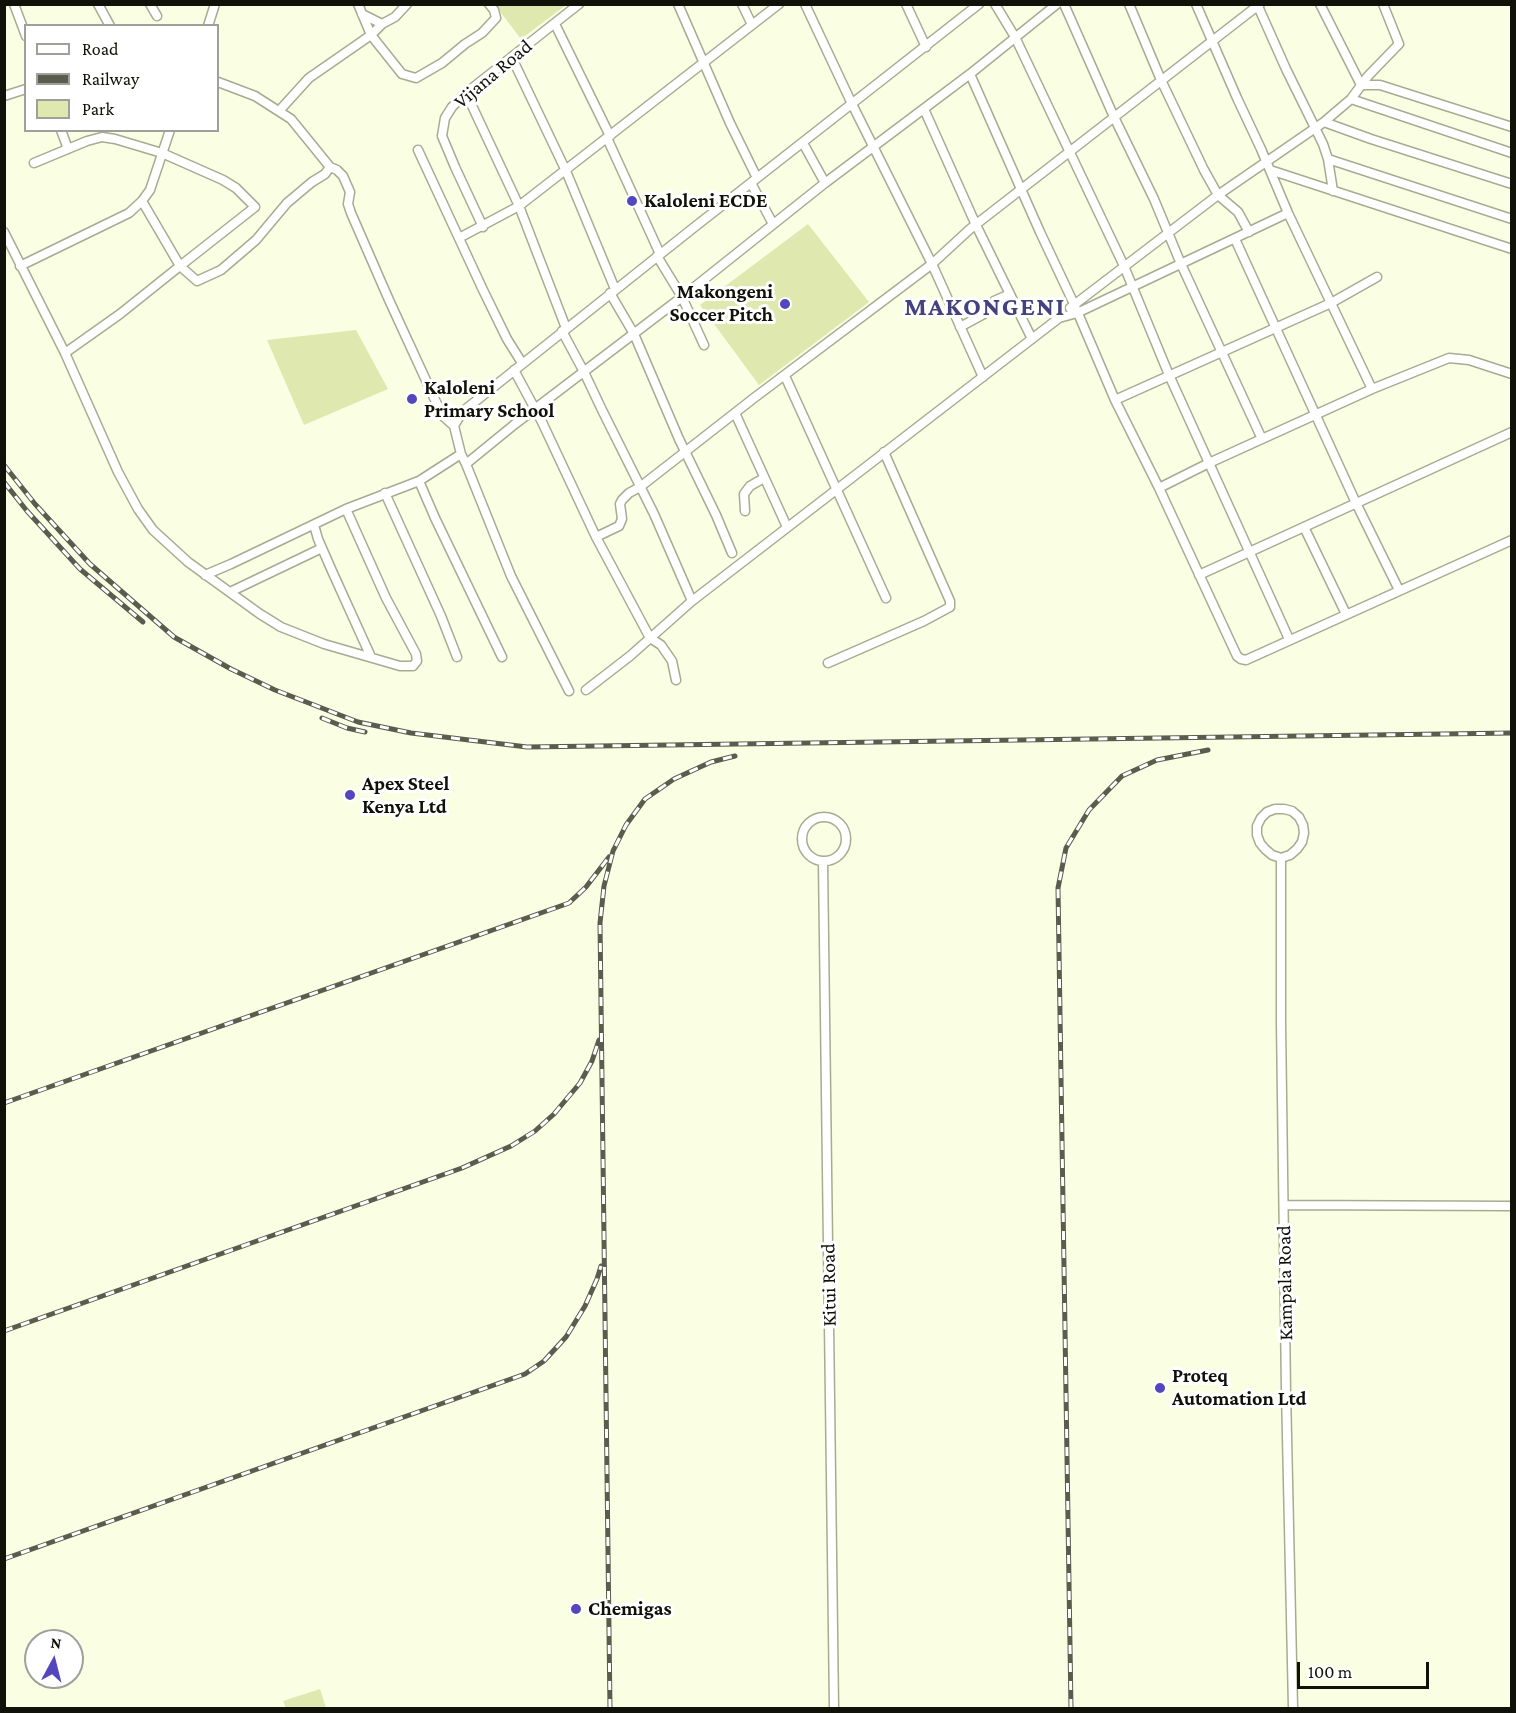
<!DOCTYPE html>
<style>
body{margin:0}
#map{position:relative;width:1516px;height:1713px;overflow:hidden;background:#fafee3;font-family:"Crimson Pro",serif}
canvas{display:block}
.frame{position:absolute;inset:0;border:6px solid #101108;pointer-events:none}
.legend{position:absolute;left:24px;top:24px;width:195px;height:108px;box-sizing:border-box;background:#fff;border:2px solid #9fa09c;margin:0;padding:8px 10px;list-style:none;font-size:18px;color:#101108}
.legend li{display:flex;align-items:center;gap:12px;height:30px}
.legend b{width:30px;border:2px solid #9fa09c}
.north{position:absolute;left:24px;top:1629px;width:60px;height:60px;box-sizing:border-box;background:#fff;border:2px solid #9fa09c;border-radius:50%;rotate:7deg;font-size:16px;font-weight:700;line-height:24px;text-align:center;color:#101108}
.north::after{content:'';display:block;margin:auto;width:21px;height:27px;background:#5447be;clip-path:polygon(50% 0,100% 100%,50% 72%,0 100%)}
.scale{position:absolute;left:1297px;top:1662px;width:132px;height:27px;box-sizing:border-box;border:3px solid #101108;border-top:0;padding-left:8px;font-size:18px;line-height:21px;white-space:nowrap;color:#101108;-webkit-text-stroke:4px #fff;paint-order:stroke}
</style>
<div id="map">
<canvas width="1516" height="1713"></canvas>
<div class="frame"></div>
<ul class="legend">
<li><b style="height:8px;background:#fff"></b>Road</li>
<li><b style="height:8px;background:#5a5c4e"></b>Railway</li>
<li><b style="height:16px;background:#dfe8ae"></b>Park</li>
</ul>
<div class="north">N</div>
<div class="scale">100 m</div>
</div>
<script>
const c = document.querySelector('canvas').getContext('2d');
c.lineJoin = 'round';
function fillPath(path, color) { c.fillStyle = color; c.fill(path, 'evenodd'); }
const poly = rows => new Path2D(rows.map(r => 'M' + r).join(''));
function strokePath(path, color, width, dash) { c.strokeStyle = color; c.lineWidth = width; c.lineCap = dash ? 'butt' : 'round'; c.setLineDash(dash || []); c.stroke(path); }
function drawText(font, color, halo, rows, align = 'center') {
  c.font = font + ' "Crimson Pro",serif'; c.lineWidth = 6; c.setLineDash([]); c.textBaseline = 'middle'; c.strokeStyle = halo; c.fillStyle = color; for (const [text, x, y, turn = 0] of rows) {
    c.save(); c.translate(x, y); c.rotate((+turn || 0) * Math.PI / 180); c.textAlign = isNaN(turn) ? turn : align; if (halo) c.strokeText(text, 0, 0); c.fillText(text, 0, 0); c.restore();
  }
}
const green = poly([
 [495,5,566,5,521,39],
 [808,224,869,302,759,385,700,305],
 [356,330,388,389,304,425,267,340],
 [320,1689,326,1708,286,1708,283,1701]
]);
const street = poly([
 [14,4,26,36],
 [98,4,110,26],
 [150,4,157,16],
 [358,4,371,35,402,74,416,78,442,63,465,44,482,33,496,18,494,10,489,4],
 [678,4,730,123,757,178],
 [742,4,752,25],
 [805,4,852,104,932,264,983,377],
 [906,4,926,47],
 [995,4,1015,37,1124,266,1169,375,1289,639],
 [1064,4,1114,117,1154,199,1181,264,1262,439],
 [1129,4,1161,80,1204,170,1218,195,1238,212,1249,232],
 [1196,4,1237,98,1261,149,1288,213,1372,389],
 [1257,4,1286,69,1323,144,1328,159,1333,191],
 [1320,4,1361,85,1380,85,1512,127],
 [362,14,382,24,395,17,407,4],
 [555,24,610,136],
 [208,26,215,4],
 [512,58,566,171,615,289],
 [970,74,1040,232,1074,304,1115,400,1159,488,1237,656,1241,659,1246,660,1512,540],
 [466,93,519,206,566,328],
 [4,96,26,89],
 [1351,99,1512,153],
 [924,109,976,225,1032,339],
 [279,111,309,78,371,35,382,24],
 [1324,122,1371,139,1512,184],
 [61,130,68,149],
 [607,138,660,254],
 [803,143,825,183],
 [418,150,483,290,507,339,522,363],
 [1328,159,1512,219],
 [34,163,87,141,102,137,115,139,162,153,223,180,236,188,255,207,180,266,142,201],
 [330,167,337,170,343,176,350,192,348,204,351,213,389,300,436,402,444,417,454,426],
 [1270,170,1512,249],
 [751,183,773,224],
 [483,227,455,167,442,136,445,118,452,107,466,93,579,4],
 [4,232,65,353,118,472,138,509,153,530,188,562,260,614,281,627,324,644,400,666,413,666,417,661,416,654,386,598,346,509],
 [459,238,519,206,779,4],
 [1235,239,1356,503,1399,590],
 [657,256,682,297,704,345],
 [20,266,129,213,142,201,150,190,170,130],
 [610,293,634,334,679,439,716,515,732,553],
 [1070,308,1218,195,1324,122,1351,99,1368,76,1399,44,1383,4],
 [960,327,984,314,994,301,1010,294],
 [562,331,584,372,602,410,654,514,692,601],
 [65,353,120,314,180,266,197,281,221,270,256,240,287,203,312,182,325,174,330,167,291,119,255,96,218,82],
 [514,370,542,422,596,537,650,638,661,645,672,661,676,680],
 [785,376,886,598],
 [1115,400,1331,303,1377,277],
 [735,413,787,527],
 [466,464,461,454,454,426,462,412,692,229,979,4],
 [419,481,435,518,502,657],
 [1159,488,1209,463,1372,389,1449,358,1469,360,1512,374],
 [385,493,441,616,457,657],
 [745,511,744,494,750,486,764,478],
 [314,525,318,539,332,571,371,657],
 [1304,527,1346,614],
 [596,537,619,526,622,519,620,504,622,500,629,493,640,487,754,398,932,264,970,229,1260,4],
 [205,575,231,564,346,509,419,481,461,454],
 [1199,575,1512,432],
 [230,592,322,548],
 [828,663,924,621,950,607,950,601,884,452],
 [586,690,630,656,692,601,1059,318,1077,313,1288,213],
 [569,691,511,576,466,464,515,424,682,297,825,183,970,74,1057,4],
 [1275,809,1284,809,1292,811,1299,817,1303,825,1304,833,1302,842,1297,849,1290,855,1281,858,1272,855,1265,849,1260,843,1257,835,1257,826,1261,818,1267,812,1275,809],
 '802 839a22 22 0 1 1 44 0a22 22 0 1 1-44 0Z',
 [1281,858,1281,1023,1286,1391,1293,1708],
 [823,861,834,1708],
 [1284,1205,1512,1206]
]);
const rail = poly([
 [4,465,35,504,90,564,174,637,231,669,275,690,358,722,411,733,527,747,1512,733],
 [4,482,27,511,80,569,143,622],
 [322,718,347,728,365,732],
 [4,1103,569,903,586,887,609,857],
 [4,1331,462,1168,511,1146,535,1131,554,1114,580,1083,592,1061,599,1040],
 [4,1559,525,1374,544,1361,566,1337,585,1306,597,1279,601,1266],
 [610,1708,600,923,604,886,613,851,626,825,645,799,674,779,711,762,735,756],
 [1071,1708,1058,888,1066,848,1089,810,1122,776,1157,760,1208,750]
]);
const markers = [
 [632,201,6,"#5447be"],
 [785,304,6,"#5447be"],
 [412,399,6,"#5447be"],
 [350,795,6,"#5447be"],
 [1160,1388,6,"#5447be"],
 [576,1609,6,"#5447be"]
];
const streetNames = [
 ["Vijana Road",493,74,-40],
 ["Kampala Road",1285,1283,-91],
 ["Kitui Road",829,1285,-91]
];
const poiNames = [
 ["Kaloleni ECDE",644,201],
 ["Makongeni",773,292,"right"],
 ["Soccer Pitch",773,315,"right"],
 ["Kaloleni",424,388],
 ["Primary School",424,411],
 ["Apex Steel",362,784],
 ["Kenya Ltd",362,807],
 ["Proteq",1172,1376],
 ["Automation Ltd",1172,1399],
 ["Chemigas",588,1609]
];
const districtNames = [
 ["MAKONGENI",985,307]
];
fillPath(green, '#dfe8ae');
strokePath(street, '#a7ab91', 11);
strokePath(street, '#fff', 8);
strokePath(rail, '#5a5c4e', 5);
strokePath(rail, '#fff', 3, [9]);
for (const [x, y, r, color] of markers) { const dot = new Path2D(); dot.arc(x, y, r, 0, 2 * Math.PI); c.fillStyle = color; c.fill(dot); strokePath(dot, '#fff', 2); }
drawText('20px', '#101108', '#fff', streetNames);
drawText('bold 20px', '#101108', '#fff', poiNames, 'left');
c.letterSpacing = '1.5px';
drawText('bold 26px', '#43427f', '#fff', districtNames);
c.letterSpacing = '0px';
</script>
